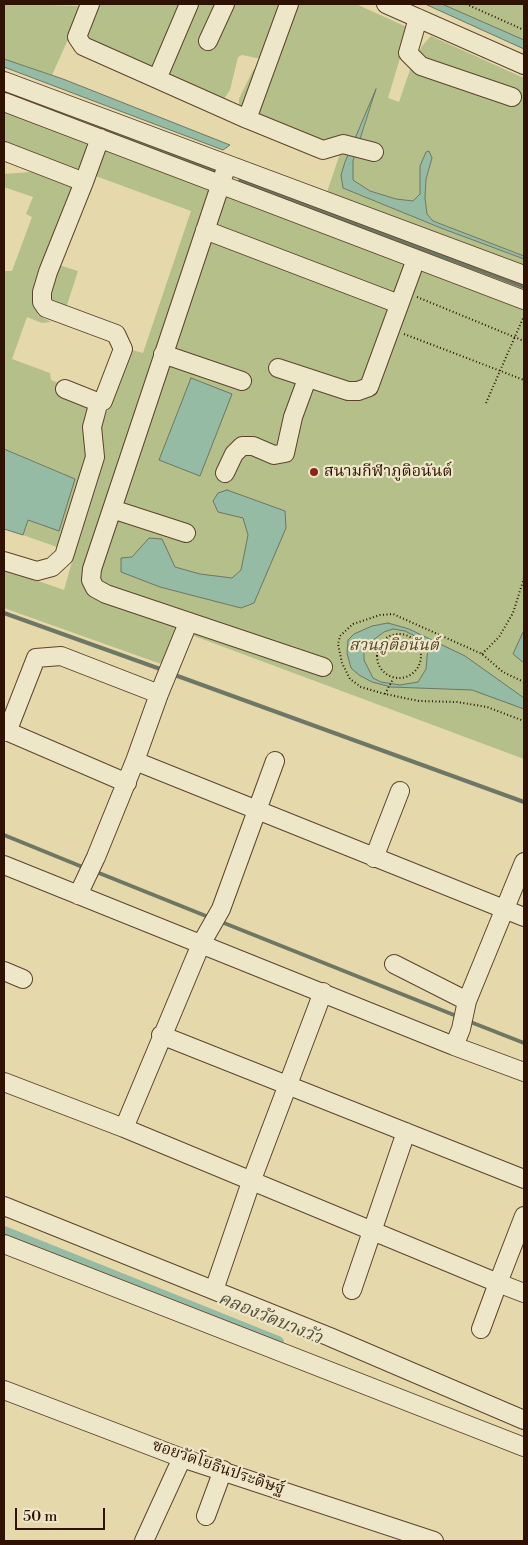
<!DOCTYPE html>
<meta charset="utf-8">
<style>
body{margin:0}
#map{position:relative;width:528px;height:1545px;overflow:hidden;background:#e5d8aa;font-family:"Libre Bodoni",serif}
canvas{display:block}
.frame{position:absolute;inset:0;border:5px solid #2f1202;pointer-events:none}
.scale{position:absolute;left:15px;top:1508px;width:90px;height:22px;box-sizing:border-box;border:2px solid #2f1202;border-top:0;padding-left:6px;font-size:15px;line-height:18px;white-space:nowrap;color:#2f1202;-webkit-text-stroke:4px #eee6c8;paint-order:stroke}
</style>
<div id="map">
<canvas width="528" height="1545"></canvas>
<div class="frame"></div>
<div class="scale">50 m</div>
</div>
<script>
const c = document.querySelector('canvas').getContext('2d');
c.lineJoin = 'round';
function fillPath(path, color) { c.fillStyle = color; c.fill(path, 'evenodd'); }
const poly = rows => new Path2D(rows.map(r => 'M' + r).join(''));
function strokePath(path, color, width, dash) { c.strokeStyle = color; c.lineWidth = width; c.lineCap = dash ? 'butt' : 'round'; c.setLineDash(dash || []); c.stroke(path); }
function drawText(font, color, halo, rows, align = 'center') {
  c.font = font + ' "Libre Bodoni","Noto Serif Thai",serif'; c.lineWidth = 4.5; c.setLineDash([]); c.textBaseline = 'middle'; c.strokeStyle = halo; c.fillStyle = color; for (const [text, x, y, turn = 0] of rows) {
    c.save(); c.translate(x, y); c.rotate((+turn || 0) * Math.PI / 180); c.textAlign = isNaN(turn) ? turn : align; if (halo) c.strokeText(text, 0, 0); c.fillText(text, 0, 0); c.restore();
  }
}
const green = poly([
 [4,4,83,6,52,75,4,59],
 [94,4,186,4,154,69,83,39],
 [194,4,282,4,261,59,242,55,238,57,230,90,223,100,168,75],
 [295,4,356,4,409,28,388,98,399,102,411,67,422,46,431,36,524,78,524,256,433,221,427,214,425,198,426,179,432,158,420,166,420,194,413,201,396,199,369,191,353,180,353,161,375,94,345,162,343,188,441,228,524,259,524,266,327,192,345,139,336,137,330,145,262,117,257,111],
 [442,4,524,4,524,40],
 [256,69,248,102,241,108,239,107,239,99,253,70],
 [4,109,92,141,80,171,4,143],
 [105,146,524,305,524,759,189,634,170,648,161,664,4,608,4,569,64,590,100,462,89,456,60,548,23,535,28,520,64,474,4,449,4,271,12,271,32,217,26,214,33,197,4,187,4,174,31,172,73,188,33,292,33,304,38,315,51,322,42,323,27,317,12,359,50,373,51,380,63,385,86,406,107,412,132,350,143,353,191,211,93,175],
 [59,265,78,271,66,308,48,302]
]);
const water = poly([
 [425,4,442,4,524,40,524,49,425,4],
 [4,59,63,79,230,145,223,150,4,67,4,59],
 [376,89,353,161,353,180,370,191,396,199,413,201,420,194,420,166,426,152,429,151,432,158,426,179,425,198,427,214,433,221,524,256,524,259,441,228,343,188,341,175,345,162,376,89],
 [191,378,232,394,200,476,159,460,191,378],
 [4,449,75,479,59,531,28,520,23,535,4,529,4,449],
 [227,490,285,511,286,528,254,603,241,608,160,587,121,572,121,558,132,557,149,538,162,539,175,567,200,574,232,578,241,570,248,535,243,518,218,512,213,501,218,493,227,490],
 [388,623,409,629,465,656,524,698,524,709,472,690,391,687,372,682,359,675,351,668,347,653,348,640,354,634,372,626,388,623],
 [393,629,405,631,421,639,428,646,426,669,418,682,400,685,381,682,373,678,364,660,364,652,372,641,384,632,393,629],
 [524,630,524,663,513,654,524,630]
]);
const stream = poly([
 [4,92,215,171],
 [240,181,524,287],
 [4,613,163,670],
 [172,674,524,802],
 [4,835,85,868],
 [94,871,211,918],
 [219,921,459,1017],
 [468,1021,524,1043]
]);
const canal = poly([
 [4,1232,278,1342]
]);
const path = poly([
 [466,4,524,30],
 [417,297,524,341],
 [404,334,524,380],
 [486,403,524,316],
 '377 656a22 22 0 1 1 44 0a22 22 0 1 1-44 0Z',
 [482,654,499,637,513,613,524,578],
 [524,682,503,672,482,654,393,614,380,615,353,624,340,636,338,644,342,663,350,679,361,687,385,694,419,701,457,702,487,707,524,721],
 [385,694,393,679]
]);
const minor = poly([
 [90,4,77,37,83,46,247,119,323,150,343,144,374,152],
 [386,4,524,65],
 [418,18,408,53,421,66,512,97],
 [208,41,225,4],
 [157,79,189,4],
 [4,81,524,275],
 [4,102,524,300],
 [247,119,289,4],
 [4,151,84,182,100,138],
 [227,165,92,569,91,580,95,588,106,594,323,667],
 [205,230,399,304],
 [163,354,242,381],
 [278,368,348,391,358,391,369,387,416,259],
 [65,389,95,401,103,401,123,349,116,334,46,308,42,302,42,292,48,272,84,182],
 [225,473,234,454,242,446,253,446,274,455,285,453,293,417,307,379],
 [112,509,186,533],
 [4,561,37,571,52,567,64,556,95,457,92,427,99,401],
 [159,694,188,623],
 [4,730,127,783],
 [7,732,36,658,61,656,159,694,135,761],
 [374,858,400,791],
 [4,865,454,1046,524,1072],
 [78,895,96,857,135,761,524,917],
 [394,964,467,1001],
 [4,971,23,979],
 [161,1035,524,1179],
 [454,1046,461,1029,467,1001,524,862],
 [4,1082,124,1128,498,1283,524,1216],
 [124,1128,201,944,221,909,275,761],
 [4,1206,330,1337,524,1420],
 [4,1244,524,1447],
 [214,1290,251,1182,323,992],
 [352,1290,406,1132],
 [481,1329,498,1283,524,1293],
 [4,1390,182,1458,434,1541],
 [206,1516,223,1470],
 [144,1541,182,1458]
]);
const markers = [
 [314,472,5,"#8f2418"]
];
const poiNames = [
 ["สนามกีฬาภูติอนันต์",324,472]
];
const parkNames = [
 ["สวนภูติอนันต์",394,646]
];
const streetNames = [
 ["ซอยวัดโยธินประดิษฐ์",218,1468,19]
];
const waterNames = [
 ["คลองวัดบางวัว",270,1319,22]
];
fillPath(green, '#b4bf89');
fillPath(water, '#96bba5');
strokePath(water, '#6d7764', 1);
strokePath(stream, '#6d7764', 4);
strokePath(canal, '#96bba5', 12);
strokePath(minor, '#5c442c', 20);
strokePath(path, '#2f1202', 2, [1, 2.5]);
strokePath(minor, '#eee6c8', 18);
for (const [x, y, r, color] of markers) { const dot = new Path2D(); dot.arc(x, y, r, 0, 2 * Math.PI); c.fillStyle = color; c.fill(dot); strokePath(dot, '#eee6c8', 2); }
drawText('16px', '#2f1202', '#eee6c8', poiNames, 'left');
drawText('italic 16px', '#57462a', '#eee6c8', parkNames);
drawText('16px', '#2f1202', '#eee6c8', streetNames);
drawText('italic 18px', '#534d3b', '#eee6c8', waterNames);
</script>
